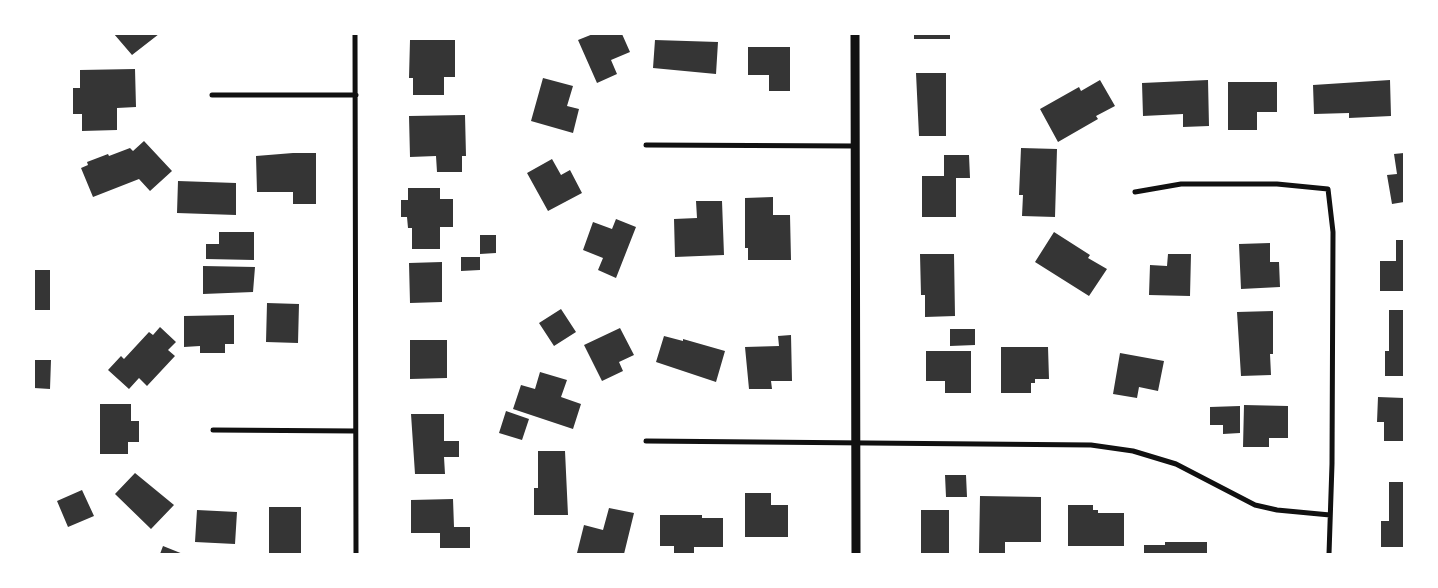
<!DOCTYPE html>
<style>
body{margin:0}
#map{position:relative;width:1438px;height:588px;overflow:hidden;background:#fff;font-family:"Zilla Slab",serif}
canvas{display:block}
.frame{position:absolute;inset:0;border:35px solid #fff;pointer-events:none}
</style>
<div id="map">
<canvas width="1438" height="588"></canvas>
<div class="frame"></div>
</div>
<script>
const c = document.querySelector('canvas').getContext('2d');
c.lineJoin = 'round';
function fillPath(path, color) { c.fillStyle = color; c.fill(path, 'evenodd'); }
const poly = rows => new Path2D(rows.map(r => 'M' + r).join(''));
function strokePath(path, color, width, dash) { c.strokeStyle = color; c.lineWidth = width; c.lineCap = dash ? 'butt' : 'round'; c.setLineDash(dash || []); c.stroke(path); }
const building = poly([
 [114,34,159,34,132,55],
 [593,34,622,34,630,52,611,60,617,74,597,83,578,40],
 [914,34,950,34,950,39,914,39],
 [410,40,455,40,455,77,444,77,444,95,413,95,413,78,409,78],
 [655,40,718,42,716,74,653,68],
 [748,47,790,47,790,91,769,91,769,75,748,75],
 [135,69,136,107,117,108,117,130,82,131,82,114,73,114,73,88,80,88,80,70],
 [916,73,946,73,946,136,919,136],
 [543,78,573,86,567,106,579,109,573,133,531,121],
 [1100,80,1115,106,1096,116,1098,119,1058,142,1040,109,1079,87,1081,91],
 [1208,80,1209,126,1183,127,1183,114,1143,116,1142,83],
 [1390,80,1391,116,1349,118,1349,113,1314,114,1313,85],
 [1228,82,1277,82,1277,112,1257,112,1257,130,1228,130],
 [465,115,466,156,462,156,462,172,437,172,436,156,410,157,409,116],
 [144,141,172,171,150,191,139,179,93,197,81,168,88,165,87,162,108,154,109,156,130,148,133,151],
 [1021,148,1057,149,1055,217,1022,216,1023,195,1019,195],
 [293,153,316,153,316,204,293,204,293,192,257,192,256,156],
 [1404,153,1404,202,1392,204,1387,175,1397,174,1394,154],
 [944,155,969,155,970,178,956,178,956,217,922,217,922,176,944,176],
 [552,159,561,175,570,170,582,193,548,211,527,173],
 [178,181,236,183,236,215,177,213],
 [408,188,440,188,440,199,453,199,453,227,440,227,440,249,412,249,412,228,408,228,407,217,401,217,401,200,408,200],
 [773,197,773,215,790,215,791,260,748,260,748,248,745,248,745,198],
 [696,201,722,201,724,255,675,257,674,219,697,218],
 [616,219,636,227,616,278,598,270,603,258,583,250,593,222,612,229],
 [219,232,254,232,254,260,206,259,206,244,219,244],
 [1054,232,1090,255,1088,258,1107,269,1089,296,1035,262],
 [480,235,496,235,496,253,480,254],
 [1396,240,1404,240,1404,291,1380,291,1380,261,1396,261],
 [1270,243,1270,262,1279,262,1280,287,1241,289,1239,244],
 [920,254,954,254,955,316,925,317,925,295,921,295],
 [1168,254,1191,254,1190,296,1149,295,1150,265,1167,266],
 [461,257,480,257,480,270,461,271],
 [442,262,442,302,410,303,409,263],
 [203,266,255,267,253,292,203,294],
 [34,270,50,270,50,310,34,310],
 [267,303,299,304,298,343,266,342],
 [561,309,576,332,554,346,539,323],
 [1389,310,1404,310,1404,376,1385,376,1385,351,1389,351],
 [1273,311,1273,354,1270,354,1271,375,1241,376,1237,312],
 [234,315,234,344,225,344,225,353,200,353,200,346,184,347,184,316],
 [160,327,176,342,168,350,175,356,147,386,139,378,129,389,108,370,121,356,124,359,149,332,153,335],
 [620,328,634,355,619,362,623,371,602,381,584,345],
 [950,329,975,329,975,345,950,346],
 [791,335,792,381,771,381,772,389,749,389,745,347,779,346,778,336],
 [664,336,683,341,683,339,725,351,716,382,656,362],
 [410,340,447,340,447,378,410,379],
 [1001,347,1048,347,1049,379,1035,379,1035,383,1031,383,1031,393,1001,393],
 [926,351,971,351,971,393,945,393,945,381,926,381],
 [1120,353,1164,361,1158,391,1139,387,1137,398,1113,394],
 [34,360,51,360,50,389,34,388],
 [540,372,567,380,561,397,581,404,573,429,513,409,521,385,535,389],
 [1378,397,1404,398,1404,441,1384,441,1384,422,1377,422],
 [100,404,131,404,131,421,139,421,139,442,128,442,128,454,100,454],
 [1244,405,1288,406,1288,438,1269,438,1269,447,1243,447],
 [1240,406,1240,433,1223,434,1223,425,1210,425,1210,407],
 [506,411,529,419,522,440,499,433],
 [411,414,444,414,444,441,459,441,459,457,444,457,445,474,415,474],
 [538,451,565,451,568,515,534,515,534,488,538,488],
 [135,473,174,505,151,529,115,494],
 [945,475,966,475,967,497,946,497],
 [1389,482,1404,482,1404,547,1381,547,1381,521,1389,521],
 [82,490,94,516,68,527,57,501],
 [745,493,771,493,771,505,788,505,788,537,745,537],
 [980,496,1041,497,1041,542,1005,542,1005,553,979,553],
 [453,499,454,527,470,527,470,548,440,548,440,533,411,533,411,500],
 [1068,505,1093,505,1093,510,1098,510,1098,513,1124,513,1124,546,1068,546],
 [269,507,301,507,301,554,269,554],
 [609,508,634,513,624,554,577,553,584,525,603,530],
 [197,510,237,512,235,544,195,542],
 [921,510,949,510,949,554,921,554],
 [660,515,702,515,702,518,723,518,723,547,694,547,694,554,674,554,674,546,660,546],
 [1165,542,1207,542,1207,554,1144,554,1144,545,1165,545],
 [163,546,183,554,160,554]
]);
const minor = poly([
 [355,34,356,554],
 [212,95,356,95],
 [646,145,856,146],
 [1135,192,1181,184,1277,184,1328,189,1333,232,1332,464,1329,554],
 [213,430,355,431],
 [646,441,1091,445,1133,451,1176,464,1255,505,1277,510,1330,515]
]);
const tertiary = poly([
 [855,34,856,554]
]);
fillPath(building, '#353535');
strokePath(minor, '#111', 5);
strokePath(tertiary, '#111', 9);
</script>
